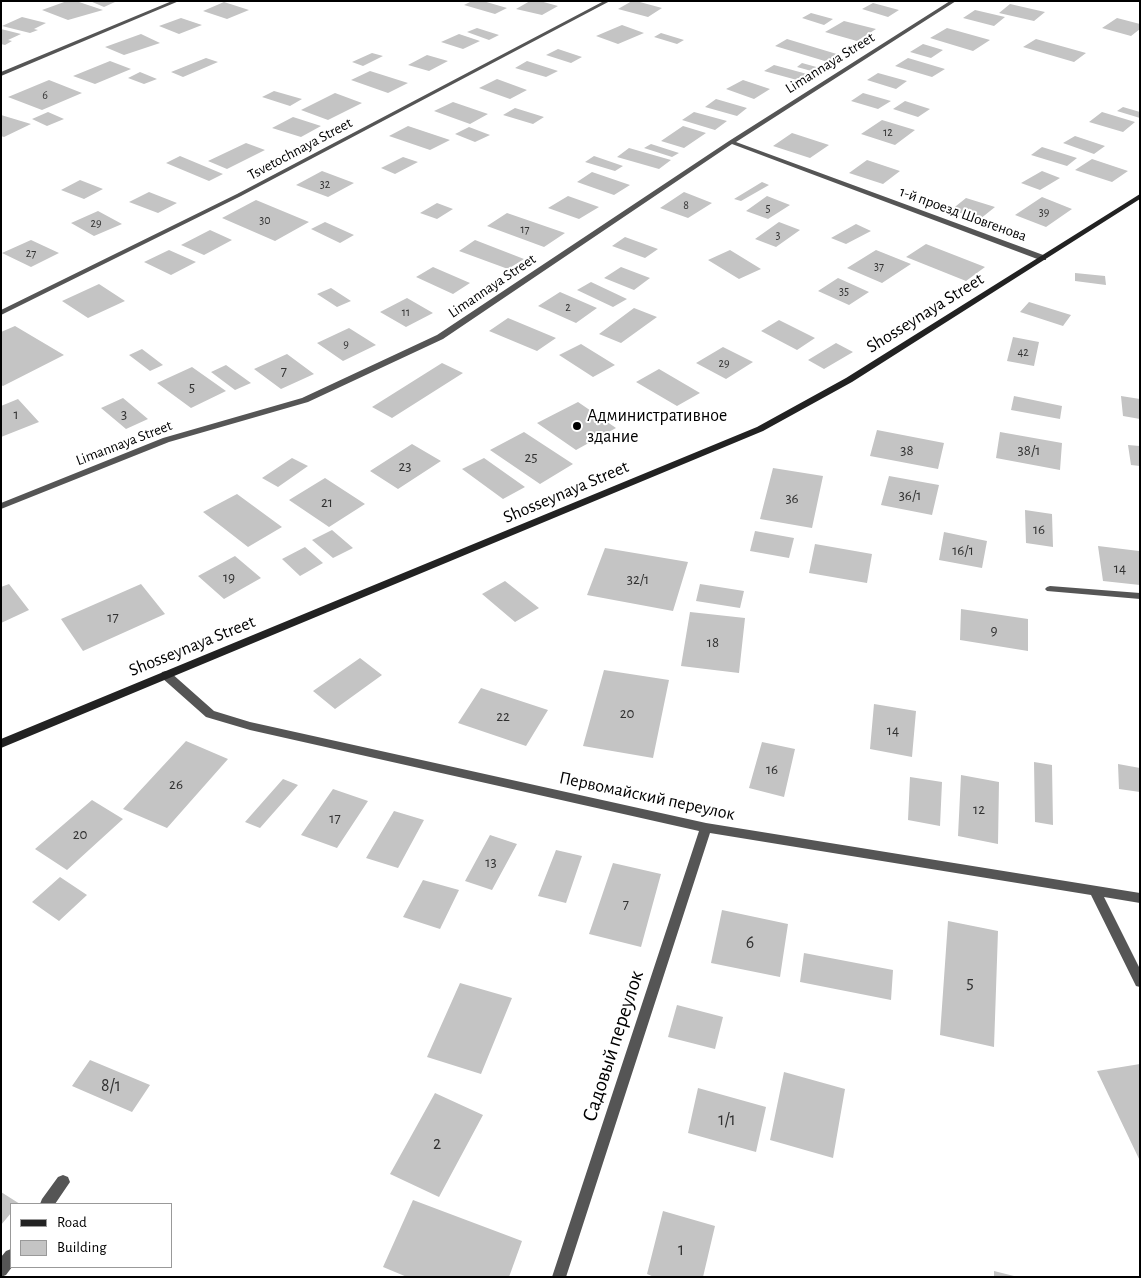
<!DOCTYPE html>
<meta charset="utf-8">
<style>
body{margin:0}
#map{position:relative;width:1141px;height:1278px;overflow:hidden;background:#fff;font-family:"Alegreya Sans",sans-serif}
canvas{display:block}
.frame{position:absolute;inset:0;border:2px solid #000;pointer-events:none}
.legend{position:absolute;left:10px;top:1203px;width:162px;height:65px;box-sizing:border-box;background:#fff;border:1px solid #999;margin:0;padding:6px 9px;list-style:none;font-size:15px;color:#000}
.legend li{display:flex;align-items:center;gap:10px;height:25px}
.legend b{width:25px;border:1px solid #999}
</style>
<div id="map">
<canvas width="1141" height="1278"></canvas>
<div class="frame"></div>
<ul class="legend">
<li><b style="height:6px;background:#222"></b>Road</li>
<li><b style="height:14px;background:#c4c4c4"></b>Building</li>
</ul>
</div>
<script>
const c = document.querySelector('canvas').getContext('2d');
c.lineJoin = 'round';
function fillPath(path, color) { c.fillStyle = color; c.fill(path, 'evenodd'); }
const poly = rows => new Path2D(rows.map(r => 'M' + r).join(''));
function strokePath(path, color, width, dash) { c.strokeStyle = color; c.lineWidth = width; c.lineCap = dash ? 'butt' : 'round'; c.setLineDash(dash || []); c.stroke(path); }
function drawText(font, color, halo, rows, align = 'center') {
  c.font = font + ' "Alegreya Sans",sans-serif'; c.lineWidth = 4; c.setLineDash([]); c.textBaseline = 'middle'; c.strokeStyle = halo; c.fillStyle = color; for (const [text, x, y, turn = 0] of rows) {
    c.save(); c.translate(x, y); c.rotate((+turn || 0) * Math.PI / 180); c.textAlign = isNaN(turn) ? turn : align; if (halo) c.strokeText(text, 0, 0); c.fillText(text, 0, 0); c.restore();
  }
}
const building = poly([
 [67,1,76,1,103,10,68,20,42,10],
 [90,1,115,1,115,2,104,7],
 [472,1,483,1,507,8,495,14,464,5],
 [530,1,540,1,558,6,542,15,516,9],
 [632,1,636,1,662,8,648,17,618,9],
 [224,2,249,10,227,19,203,11],
 [873,3,899,10,888,17,862,9],
 [1010,4,1045,12,1034,21,999,13],
 [975,10,1005,17,994,26,963,18],
 [811,13,833,19,824,25,802,18],
 [22,17,46,23,34,29,38,30,30,33,2,26],
 [181,18,202,25,179,34,159,26],
 [1117,18,1140,24,1140,29,1131,36,1102,28],
 [844,21,876,29,857,41,825,32],
 [622,25,644,33,618,44,596,36],
 [477,28,499,35,489,40,467,32],
 [947,28,990,40,973,51,930,38],
 [1,29,21,34,8,40,12,41,5,45,1,44],
 [661,33,684,40,677,44,654,37],
 [141,34,160,43,124,55,105,47],
 [459,34,480,41,463,49,441,42],
 [787,39,840,55,828,62,775,46],
 [1036,39,1086,53,1074,62,1023,47],
 [923,44,943,50,931,58,910,52],
 [558,49,582,57,571,63,546,55],
 [372,53,383,56,363,66,352,62],
 [427,55,448,61,429,71,408,65],
 [206,58,218,62,183,77,171,72],
 [908,58,945,69,932,77,895,66],
 [110,61,131,69,95,84,73,76],
 [527,61,558,71,546,77,515,68],
 [802,63,820,68,815,72,797,67],
 [774,65,807,74,797,80,764,71],
 [370,71,408,83,388,93,351,80],
 [140,72,157,79,144,84,128,78],
 [878,73,907,81,896,89,867,80],
 [497,79,527,90,510,99,479,88],
 [49,80,82,93,42,110,8,97],
 [743,80,770,89,754,99,726,89],
 [274,91,302,99,290,106,262,97],
 [335,93,362,103,328,120,301,110],
 [863,93,891,101,878,109,851,101],
 [716,99,747,108,737,116,705,107],
 [905,101,930,109,918,117,893,109],
 [453,102,488,114,470,124,434,111],
 [1123,107,1140,112,1140,118,1117,111],
 [515,108,544,117,533,124,503,115],
 [48,112,64,119,47,126,32,119],
 [694,112,727,121,715,130,682,120],
 [1102,112,1135,122,1123,132,1089,122],
 [1,115,31,124,4,137,1,136],
 [293,117,321,126,301,137,272,128],
 [882,120,915,130,895,145,861,134],
 [408,126,450,140,430,150,389,136],
 [683,126,706,133,684,148,661,141],
 [469,127,490,135,475,142,455,134],
 [792,133,829,145,810,158,773,146],
 [1075,136,1105,146,1094,154,1063,143],
 [246,143,265,150,227,169,208,161],
 [651,144,679,153,672,157,644,148],
 [1042,147,1077,158,1067,166,1031,155],
 [629,148,671,160,659,169,617,157],
 [180,156,223,174,209,181,166,163],
 [594,156,623,166,615,171,585,162],
 [403,157,418,162,395,174,381,168],
 [1092,159,1128,171,1112,182,1075,170],
 [867,160,900,171,883,184,849,173],
 [322,171,354,183,328,197,296,185],
 [1042,171,1060,178,1040,190,1021,183],
 [592,172,630,185,614,195,577,182],
 [80,180,103,189,84,199,61,190],
 [762,182,769,185,741,201,734,199],
 [149,192,177,203,158,213,129,202],
 [684,192,712,203,688,218,660,208],
 [568,196,599,207,579,219,548,208],
 [767,196,790,205,768,219,746,211],
 [1042,197,1072,209,1046,227,1015,215],
 [966,198,995,207,980,219,951,210],
 [256,200,309,222,275,241,222,218],
 [437,203,453,209,437,219,420,213],
 [98,211,122,224,94,236,71,223],
 [507,213,565,233,544,247,487,226],
 [325,222,354,235,340,243,311,229],
 [779,222,800,230,776,247,755,239],
 [856,224,871,231,846,244,831,238],
 [210,230,232,240,204,255,181,245],
 [625,237,658,249,645,258,612,246],
 [31,240,59,253,31,267,2,253],
 [475,240,524,259,508,269,459,251],
 [926,244,985,267,966,281,906,257],
 [169,250,196,262,171,275,144,262],
 [730,250,761,269,739,279,708,260],
 [876,250,911,264,882,283,847,268],
 [433,267,470,283,453,294,416,277],
 [621,267,650,278,634,290,604,278],
 [1075,273,1105,276,1106,285,1075,281],
 [838,278,869,292,849,305,818,291],
 [591,282,627,299,613,307,577,290],
 [99,284,125,301,88,318,62,301],
 [331,288,351,301,337,307,317,294],
 [560,292,597,308,576,323,538,306],
 [407,298,433,313,406,327,380,312],
 [1029,302,1071,315,1063,326,1020,312],
 [634,308,657,317,621,343,599,334],
 [508,318,556,338,537,351,489,331],
 [779,320,815,338,797,350,761,331],
 [15,326,64,355,3,386,1,385,1,332],
 [349,328,376,345,343,361,317,343],
 [1013,337,1039,342,1034,366,1007,361],
 [836,343,853,352,824,369,808,360],
 [581,344,615,365,593,377,559,355],
 [723,347,753,362,726,379,696,363],
 [142,349,163,365,150,371,129,355],
 [287,354,314,374,281,389,254,369],
 [442,363,463,373,392,418,372,407],
 [226,365,251,383,235,390,211,372],
 [192,367,226,391,191,408,157,383],
 [659,369,700,393,677,406,636,382],
 [1014,396,1062,406,1060,419,1011,410],
 [1121,396,1140,399,1140,419,1123,416],
 [123,398,148,419,126,429,101,408],
 [18,399,39,422,1,437,1,406],
 [578,402,616,428,576,450,537,423],
 [877,430,944,443,938,469,870,456],
 [524,432,573,464,540,484,490,450],
 [1000,432,1062,443,1060,470,996,458],
 [412,444,441,461,398,489,370,471],
 [1128,445,1140,446,1140,466,1131,465],
 [292,458,308,466,278,487,262,478],
 [484,458,525,487,503,499,462,469],
 [773,468,823,476,812,528,760,519],
 [889,476,939,485,932,515,881,505],
 [325,478,365,504,329,527,289,500],
 [237,494,282,527,248,547,203,512],
 [1025,510,1052,514,1053,547,1026,543],
 [332,530,353,548,333,558,312,540],
 [755,531,794,538,789,558,750,551],
 [944,532,987,541,982,568,939,560],
 [815,544,872,554,867,583,809,573],
 [1098,546,1139,551,1140,585,1103,581],
 [305,547,323,563,300,576,282,559],
 [605,548,688,562,673,611,587,595],
 [235,556,261,578,224,599,198,576],
 [505,581,539,608,515,622,482,594],
 [9,584,29,610,1,623,1,587],
 [141,584,165,614,83,651,61,619],
 [700,584,744,591,740,608,696,601],
 [961,609,1028,619,1028,651,960,640],
 [690,612,745,618,739,673,681,666],
 [360,658,382,675,335,709,313,691],
 [604,670,669,680,653,758,583,746],
 [481,688,548,710,526,746,458,723],
 [874,704,916,711,912,757,870,749],
 [186,741,228,759,167,828,123,809],
 [762,742,795,749,784,797,749,788],
 [1034,762,1052,765,1053,825,1035,822],
 [1118,764,1140,768,1140,792,1119,789],
 [961,775,999,782,998,844,958,836],
 [910,777,942,782,940,826,908,820],
 [283,779,298,785,260,828,245,822],
 [333,789,368,801,337,848,301,835],
 [92,800,123,819,67,870,35,849],
 [394,811,424,820,398,868,366,858],
 [490,835,517,844,492,890,465,881],
 [556,850,582,856,566,903,538,896],
 [613,863,661,874,641,947,589,934],
 [60,877,87,895,59,921,32,902],
 [423,880,459,890,440,929,403,917],
 [722,910,788,924,780,977,711,963],
 [948,921,998,931,994,1047,940,1035],
 [804,953,893,970,891,1000,800,982],
 [460,983,512,998,481,1074,427,1057],
 [677,1005,723,1017,715,1049,668,1037],
 [90,1060,150,1085,132,1112,72,1086],
 [1140,1064,1140,1161,1097,1071],
 [784,1072,845,1089,833,1158,770,1140],
 [698,1088,766,1107,756,1152,688,1133],
 [435,1093,483,1115,439,1197,390,1174],
 [1,1192,20,1204,11,1204,11,1213,1,1225],
 [413,1200,522,1241,509,1277,407,1277,383,1267],
 [663,1211,715,1226,703,1277,654,1277,647,1274],
 [994,1271,1014,1276,1014,1277,994,1277]
]);
const lane = poly([
 [63,1175,68,1177,70,1182,55,1204,40,1204,42,1199,58,1177,63,1175],
 [11,1249,12,1267,6,1275,1,1277,1,1257,6,1251,11,1249]
]);
const street = poly([
 [172,1,179,1,1,76,1,72,172,1],
 [604,1,610,1,241,196,1,315,1,310,237,194,604,1],
 [950,1,956,1,736,142,1046,256,1046,260,1040,260,732,144,443,339,308,402,169,442,1,509,1,503,163,438,302,398,437,335,729,141,950,1],
 [1050,586,1140,593,1140,599,1047,591,1045,589,1047,587,1050,586],
 [166,671,170,672,214,711,250,722,706,823,1140,893,1140,903,1104,897,1140,969,1140,987,1136,986,1091,895,710,833,566,1277,552,1277,699,831,250,730,206,717,162,678,161,675,162,672,166,671]
]);
const secondary = poly([
 [1140,194,1140,199,852,382,763,431,1,748,1,739,757,427,846,378,1140,194]
]);
const markers = [
 [577,426,5,"#000"]
];
const farNumbernames = [
 ["6",45,95],
 ["12",888,132],
 ["32",325,184],
 ["8",686,205],
 ["5",768,208],
 ["39",1044,212],
 ["30",265,220],
 ["29",96,223],
 ["17",525,229],
 ["3",778,235],
 ["27",31,253],
 ["37",879,266],
 ["35",844,291],
 ["2",568,307],
 ["11",406,312],
 ["9",346,344],
 ["42",1023,352],
 ["29",724,363]
];
const farStreetnames = [
 ["Limannaya Street",830,63,-32],
 ["Tsvetochnaya Street",300,149,-28],
 ["1-й проезд Шовгенова",963,214,20],
 ["Limannaya Street",492,286,-34],
 ["Limannaya Street",124,443,-21]
];
const numberNames = [
 ["7",284,371],
 ["5",192,387],
 ["1",16,414],
 ["3",124,414],
 ["38",907,450],
 ["38/1",1029,450],
 ["25",531,457],
 ["23",405,466],
 ["36/1",910,495],
 ["36",792,498],
 ["21",327,502],
 ["16",1039,529],
 ["16/1",963,550],
 ["14",1120,568],
 ["19",229,577],
 ["32/1",638,579],
 ["17",113,617],
 ["9",994,630],
 ["18",713,642],
 ["20",627,713],
 ["22",503,716],
 ["14",893,730],
 ["16",772,769],
 ["26",176,784],
 ["12",979,809],
 ["17",335,818],
 ["20",80,834],
 ["13",491,862],
 ["7",626,904]
];
const streetNames = [
 ["Shosseynaya Street",925,313,-32],
 ["Shosseynaya Street",566,492,-23],
 ["Shosseynaya Street",192,646,-22],
 ["Первомайский переулок",647,796,12]
];
const poiNames = [
 ["Административное",587,416],
 ["здание",587,437]
];
const nearNumbernames = [
 ["6",750,943],
 ["5",970,983],
 ["8/1",111,1086],
 ["1/1",727,1120],
 ["2",437,1144],
 ["1",681,1250]
];
const nearStreetnames = [
 ["Садовый переулок",613,1046,-72]
];
fillPath(building, '#c4c4c4');
fillPath(lane, '#555');
fillPath(street, '#555');
fillPath(secondary, '#222');
for (const [x, y, r, color] of markers) { const dot = new Path2D(); dot.arc(x, y, r, 0, 2 * Math.PI); c.fillStyle = color; c.fill(dot); strokePath(dot, '#fff', 2); }
drawText('12px', '#313131', null, farNumbernames);
drawText('15px', '#000', '#fff', farStreetnames);
drawText('15px', '#313131', null, numberNames);
drawText('18px', '#000', '#fff', streetNames);
drawText('18px', '#000', '#fff', poiNames, 'left');
drawText('18px', '#313131', null, nearNumbernames);
drawText('21px', '#000', '#fff', nearStreetnames);
</script>
